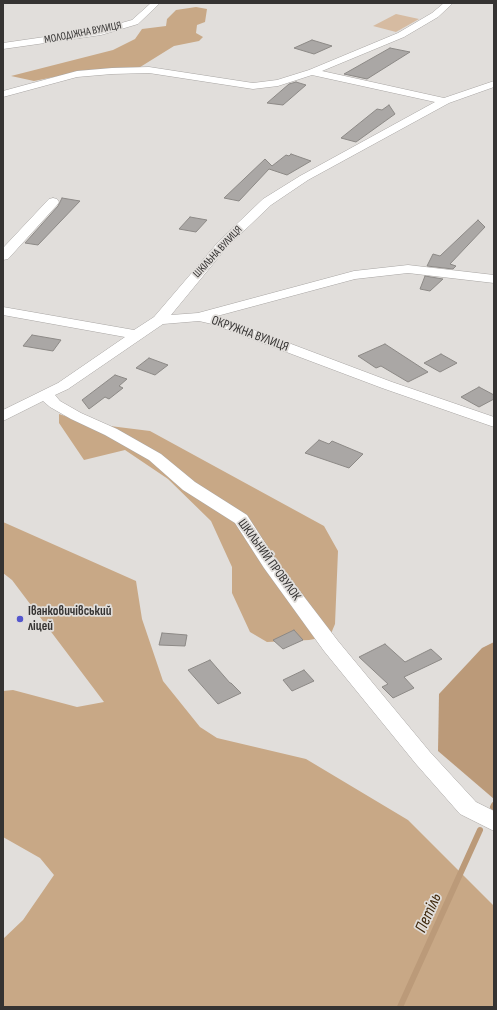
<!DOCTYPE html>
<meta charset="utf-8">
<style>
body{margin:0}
#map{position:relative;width:497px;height:1010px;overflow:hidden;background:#e1dedb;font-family:"Sofia Sans Condensed",sans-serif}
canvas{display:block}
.frame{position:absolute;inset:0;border:4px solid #353332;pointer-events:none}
</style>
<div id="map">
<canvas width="497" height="1010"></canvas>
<div class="frame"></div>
</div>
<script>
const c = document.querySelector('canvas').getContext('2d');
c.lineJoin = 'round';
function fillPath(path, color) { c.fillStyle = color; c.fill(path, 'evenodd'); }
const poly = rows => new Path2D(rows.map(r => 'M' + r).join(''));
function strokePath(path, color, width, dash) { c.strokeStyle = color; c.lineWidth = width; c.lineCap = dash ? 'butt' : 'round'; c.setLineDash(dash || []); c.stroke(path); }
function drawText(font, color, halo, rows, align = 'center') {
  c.font = font + ' "Sofia Sans Condensed",sans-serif'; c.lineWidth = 3.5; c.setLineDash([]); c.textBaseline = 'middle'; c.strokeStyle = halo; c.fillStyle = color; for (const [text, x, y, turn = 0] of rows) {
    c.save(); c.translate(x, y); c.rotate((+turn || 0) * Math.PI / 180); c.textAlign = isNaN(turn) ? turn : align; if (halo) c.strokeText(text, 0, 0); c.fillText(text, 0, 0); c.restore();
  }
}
const green = poly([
 [396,14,419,19,396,32,373,26]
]);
const forest = poly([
 [196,7,207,9,205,22,197,25,196,33,203,37,199,41,174,46,137,69,84,71,34,81,11,76,113,50,135,39,142,29,166,26,167,19,176,10],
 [59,414,86,423,150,431,324,526,338,551,335,624,330,636,309,640,267,642,250,632,232,593,232,567,211,521,168,479,125,450,84,460,59,423],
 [3,522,136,581,142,619,163,681,200,727,217,738,306,759,408,820,494,906,494,1007,3,1007,3,939,23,920,54,875,40,858,3,837,3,691,13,690,77,707,104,702,12,580,3,573]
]);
const water = poly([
 [494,642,494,799,438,751,439,694,482,648]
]);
const stream = poly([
 [493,807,494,805],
 [400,1007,480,830]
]);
const building = poly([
 [312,40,332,46,314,54,294,48,312,40],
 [390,48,410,52,367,79,344,74,390,48],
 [296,82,306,85,283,105,267,103,289,84,296,82],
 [389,105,395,114,356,142,341,138,377,109,382,110,389,105],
 [291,154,311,161,287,175,269,169,239,201,224,198,265,159,272,166,286,155,289,156,291,154],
 [62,198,80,201,38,245,25,243,58,206,62,198],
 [190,217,207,220,196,232,179,229,190,217],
 [478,220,485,227,450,264,456,266,453,269,427,266,433,254,440,256,478,220],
 [425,276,443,279,430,291,420,289,425,276],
 [32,335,61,340,53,351,23,346,32,335],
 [385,344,428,372,408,382,381,366,376,368,358,356,385,344],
 [441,354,457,363,440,372,424,363,441,354],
 [149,358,168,365,155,375,136,368,149,358],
 [115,375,127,379,119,386,123,388,109,399,105,397,89,409,82,400,115,375],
 [479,387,494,395,494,399,479,407,461,397,479,387],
 [319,440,329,444,332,441,363,454,349,468,305,453,319,440],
 [294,630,303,640,283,649,273,640,294,630],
 [162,633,187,635,185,646,159,645,162,633],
 [385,644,405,662,431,649,442,659,404,677,414,688,393,698,382,687,388,684,359,657,385,644],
 [210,660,230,683,231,683,241,693,218,704,188,670,210,660],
 [304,670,314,681,292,691,283,680,304,670]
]);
const minor = poly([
 [151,3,160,3,138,24,101,35,3,49,3,43,100,29,132,20,151,3],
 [444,3,453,3,438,17,404,37,322,71,444,98,494,81,494,87,449,103,308,180,271,205,227,247,171,315,198,313,354,271,408,265,494,275,494,283,408,273,355,279,217,316,392,382,494,417,494,427,382,388,212,324,199,321,163,324,68,389,55,395,60,401,81,413,117,429,161,454,195,482,247,515,276,560,338,641,430,752,476,802,494,811,494,831,460,814,416,764,324,651,264,568,235,523,183,490,149,460,105,435,71,419,50,407,43,401,3,421,3,410,58,383,125,337,3,315,3,307,134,330,154,317,219,241,263,199,300,176,435,102,312,75,278,86,253,89,149,73,112,74,77,77,3,97,3,91,77,71,112,68,149,67,253,83,277,80,309,70,398,33,432,13,444,3],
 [53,198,57,199,59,202,57,205,8,259,3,260,3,248,49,199,53,198]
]);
const markers = [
 [20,619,4,"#5456cd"]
];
const farStreetnames = [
 ["МОЛОДІЖНА ВУЛИЦЯ",83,33,-11],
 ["ШКІЛЬНА ВУЛИЦЯ",218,252,-47]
];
const streetNames = [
 ["ОКРУЖНА ВУЛИЦЯ",250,334,20],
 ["ШКІЛЬНИЙ ПРОВУЛОК",269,560,54]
];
const poiNames = [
 ["Іванковичівський",28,612],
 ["ліцей",28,627]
];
const nearWaternames = [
 ["Петіль",429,913,-66]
];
fillPath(green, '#d6bba1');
fillPath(forest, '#c8a886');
fillPath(water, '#bb9a79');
strokePath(stream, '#bb9a79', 6);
fillPath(building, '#aaa7a5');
strokePath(building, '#8c8986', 1);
strokePath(minor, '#a8a5a3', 1);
fillPath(minor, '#fff');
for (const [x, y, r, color] of markers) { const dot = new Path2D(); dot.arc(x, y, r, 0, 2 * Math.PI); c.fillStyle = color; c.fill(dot); strokePath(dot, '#e1dedb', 1.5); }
drawText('11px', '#353332', '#e1dedb', farStreetnames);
drawText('13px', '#353332', '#e1dedb', streetNames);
drawText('bold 13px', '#353332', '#e1dedb', poiNames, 'left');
drawText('italic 17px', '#3f280c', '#e1dedb', nearWaternames);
</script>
